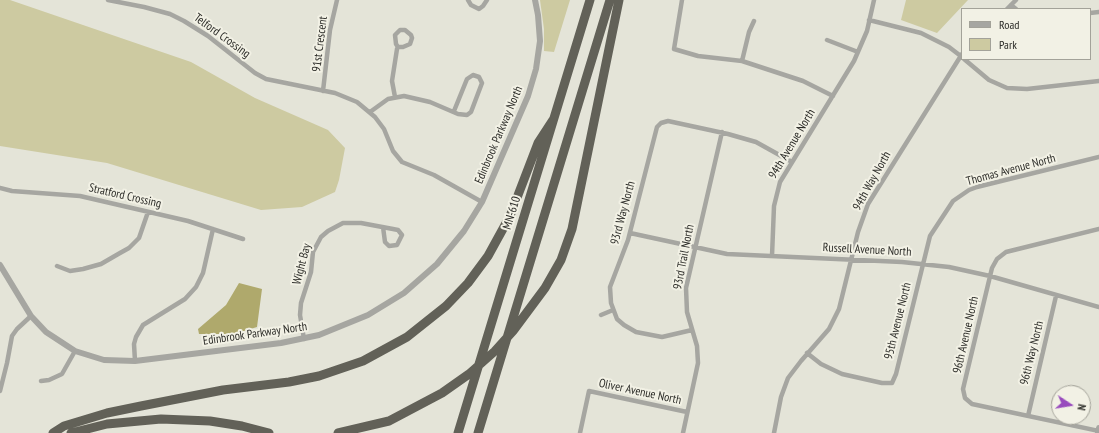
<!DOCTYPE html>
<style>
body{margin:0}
#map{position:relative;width:1099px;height:433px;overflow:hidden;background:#e4e4d8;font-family:"PT Sans Narrow",sans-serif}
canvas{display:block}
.legend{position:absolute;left:961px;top:8px;width:130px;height:52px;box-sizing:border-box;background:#f2f1e5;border:1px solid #a3a299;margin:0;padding:5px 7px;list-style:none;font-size:12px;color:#2c2c28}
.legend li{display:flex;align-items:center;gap:8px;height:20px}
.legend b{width:20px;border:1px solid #a3a299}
.north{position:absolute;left:1051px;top:385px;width:40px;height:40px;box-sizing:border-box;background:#f2f1e5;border:1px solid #a3a299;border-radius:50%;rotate:102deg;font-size:11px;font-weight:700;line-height:16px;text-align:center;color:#2c2c28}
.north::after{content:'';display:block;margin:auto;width:14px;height:18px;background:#984bbd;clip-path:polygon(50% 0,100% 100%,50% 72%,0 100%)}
</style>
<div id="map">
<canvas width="1099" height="433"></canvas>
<ul class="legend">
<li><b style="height:5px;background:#a6a6a1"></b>Road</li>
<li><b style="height:11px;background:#cdcaa1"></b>Park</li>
</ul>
<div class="north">N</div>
</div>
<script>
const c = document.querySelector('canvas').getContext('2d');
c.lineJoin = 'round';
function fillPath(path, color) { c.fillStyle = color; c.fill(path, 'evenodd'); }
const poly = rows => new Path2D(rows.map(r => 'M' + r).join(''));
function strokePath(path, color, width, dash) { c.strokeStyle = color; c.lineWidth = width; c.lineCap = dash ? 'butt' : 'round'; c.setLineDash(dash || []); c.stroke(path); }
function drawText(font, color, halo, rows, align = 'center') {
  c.font = font + ' "PT Sans Narrow",sans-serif'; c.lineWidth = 4; c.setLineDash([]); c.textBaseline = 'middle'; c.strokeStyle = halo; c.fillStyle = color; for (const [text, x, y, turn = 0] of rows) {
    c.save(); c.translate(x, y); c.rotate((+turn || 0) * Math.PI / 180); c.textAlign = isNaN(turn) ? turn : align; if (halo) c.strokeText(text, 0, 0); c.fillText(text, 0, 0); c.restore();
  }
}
const green = poly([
 [0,0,10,0,191,62,255,98,328,130,345,148,339,180,335,192,302,207,261,210,107,163,0,146],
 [540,0,570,0,554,52,544,51,544,29],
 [906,0,968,0,937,33,901,20]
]);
const water = poly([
 [239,283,262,289,257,327,234,334,199,334,198,329,226,305]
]);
const minor = poly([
 [108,0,144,7,170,14,184,21,208,36,255,73,266,79,335,93,357,102,375,117,384,129,393,151,402,162,434,175,482,202],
 [468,0,471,5,479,9,483,6,487,0],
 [682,0,674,49,698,56,742,61,803,81,833,96],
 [1011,5,1016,9],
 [1007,9,1016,0],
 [1090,13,1099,12],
 [869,20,921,33,949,47,962,57],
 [827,40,858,52],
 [964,59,989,80,1007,88,1027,89,1099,81],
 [742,61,749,32,754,21],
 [323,91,330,30,337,0],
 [395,97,392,81,397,49,398,47,403,47,410,44,412,38,411,35,405,30,400,30,395,35,396,44,398,47],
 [370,112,388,99,404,96,430,102,458,114,467,115,471,112,482,83,479,77,473,75,467,79,454,111],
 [0,188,12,191,80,196,188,221,243,239],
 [1099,229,1006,252,997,259,992,268,963,389,965,398,972,404,1099,431],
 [630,233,727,254,902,262,949,267,990,276,1099,307],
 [772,256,774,206,780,182,854,61,867,31,874,0],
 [57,266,70,271,83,269,101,264,120,253,129,248,139,238,148,212],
 [601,315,613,310],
 [692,330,662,337,636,332,624,325,617,319,611,303,610,287,628,240,657,127,661,123,668,121,728,134,756,142,792,162],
 [304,339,300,315,301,303,311,272,313,252,321,237,328,231,343,223,361,223,393,229,398,230,402,235,397,245,389,246,385,242,383,227],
 [807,353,821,364,842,374,882,383,892,383,896,374,930,236,953,201,969,190,977,187,1099,157],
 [135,361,134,344,136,337,143,325,185,299,196,287,203,273,213,229],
 [41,381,49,380,62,374,75,351],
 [0,391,7,363,12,336,17,329,31,316],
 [1028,416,1056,296],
 [580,433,589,391,687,412],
 [683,433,698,363,697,346,687,312,686,288,722,132],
 [774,433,781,397,788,378,801,361,829,329,839,309,858,232,868,204,962,54]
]);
const tertiary = poly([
 [0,265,31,316,46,332,75,351,104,360,135,361,281,343,319,335,368,315,404,293,437,264,464,231,482,202,528,96,536,69,540,41,538,15,535,0],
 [1098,433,1099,428]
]);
const motorway = poly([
 [53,433,64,426,107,413,141,406,223,390,289,382,319,376,363,361,407,337,446,306,468,283,488,256,510,216,538,143,553,120],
 [71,433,107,424,161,419,210,421,242,426,269,433],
 [338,433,389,421,442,393,469,374,495,351,513,331,545,288,561,260,572,229,619,0],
 [458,433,590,0],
 [478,433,610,0]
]);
const streetNames = [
 ["Telford Crossing",222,36,36],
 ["91st Crescent",320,44,-83],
 ["Edinbrook Parkway North",499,135,-67],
 ["94th Avenue North",792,144,-59],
 ["Thomas Avenue North",1011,170,-15],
 ["94th Way North",872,181,-61],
 ["Stratford Crossing",125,196,13],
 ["MN-610",512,213,-73],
 ["93rd Way North",623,213,-75],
 ["Russell Avenue North",867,250,3],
 ["93rd Trail North",684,257,-79],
 ["Wight Bay",302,264,-75],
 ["95th Avenue North",898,321,-76],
 ["Edinbrook Parkway North",255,334,-8],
 ["96th Avenue North",966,335,-77],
 ["96th Way North",1032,353,-76],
 ["Oliver Avenue North",640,392,12]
];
fillPath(green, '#cdcaa1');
fillPath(water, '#afa96c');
strokePath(minor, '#a6a6a1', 4.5);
strokePath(tertiary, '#a6a6a1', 6);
strokePath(motorway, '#626158', 9);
drawText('12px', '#2c2c28', '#f2f1e5', streetNames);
</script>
